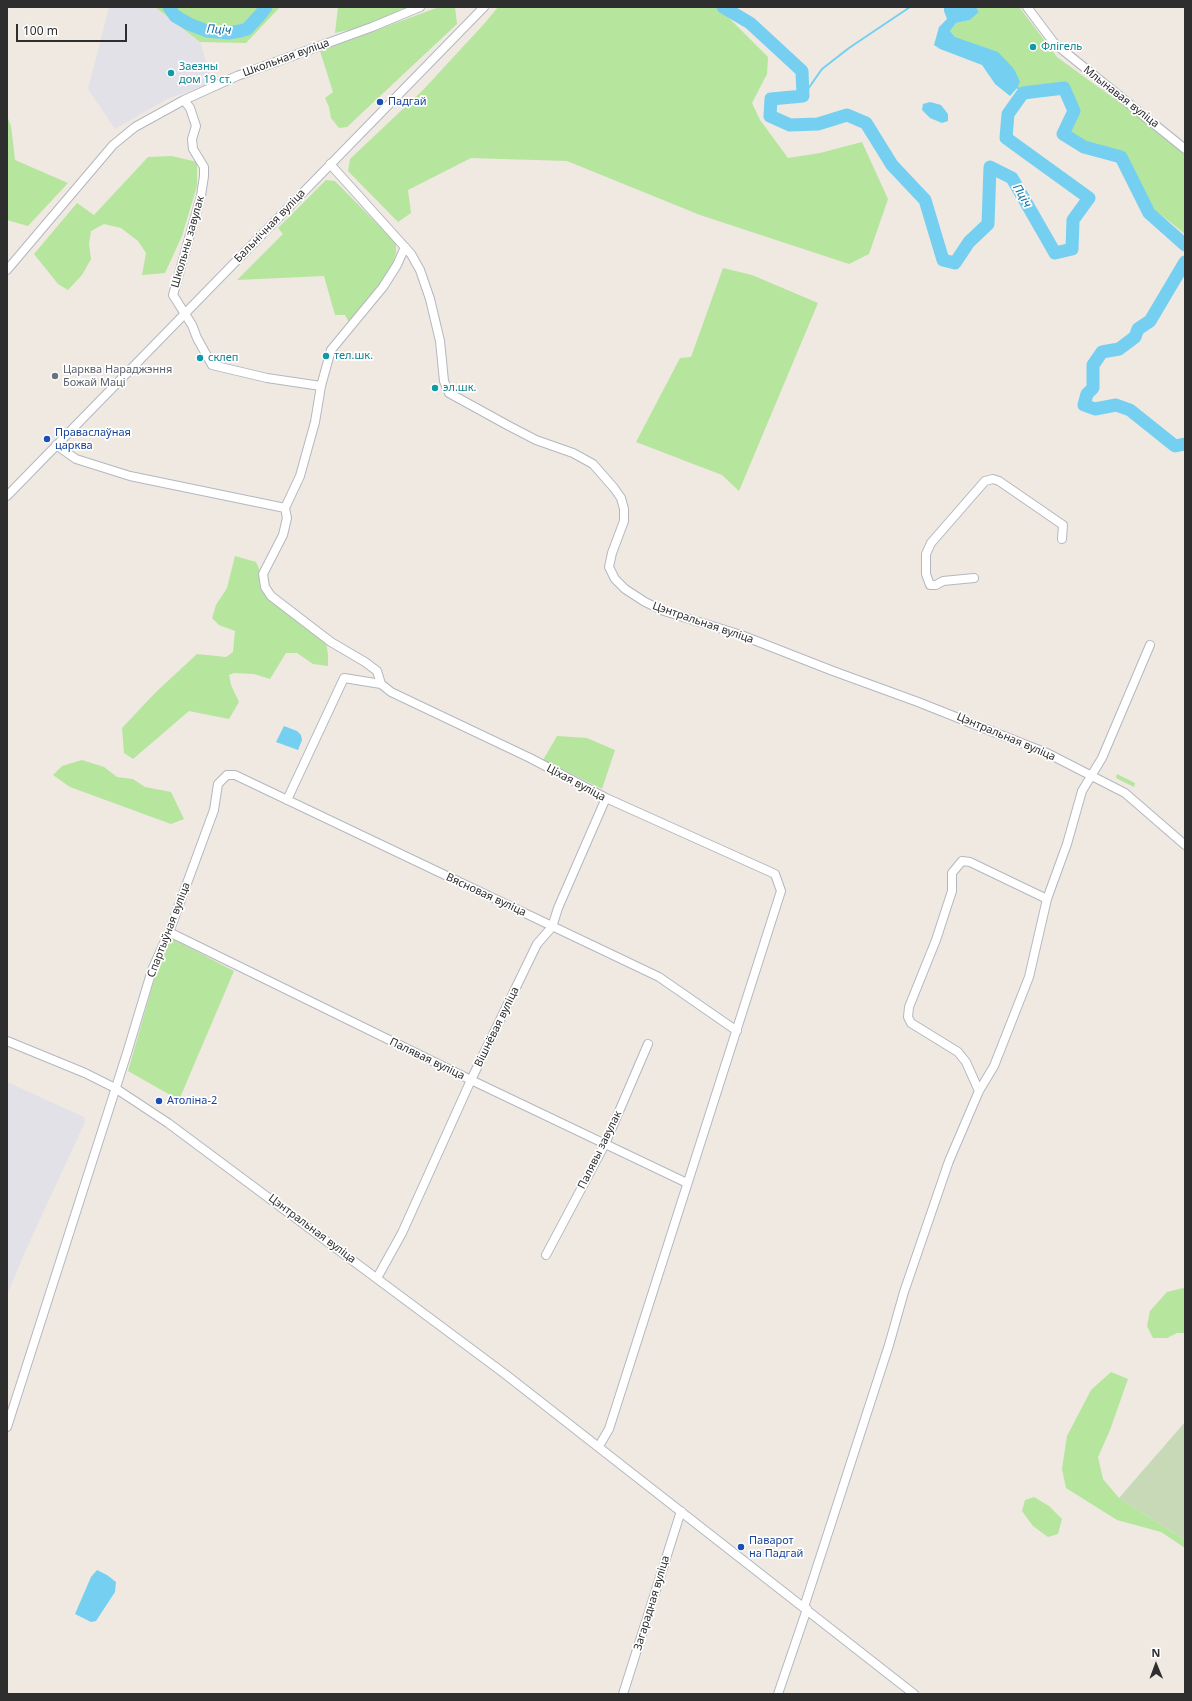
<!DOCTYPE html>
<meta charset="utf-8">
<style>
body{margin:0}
#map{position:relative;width:1192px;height:1701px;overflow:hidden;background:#efe9e1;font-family:"Noto Sans",sans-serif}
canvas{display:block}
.frame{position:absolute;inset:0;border:8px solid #2e2e2e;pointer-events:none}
.north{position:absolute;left:1136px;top:1645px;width:40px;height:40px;-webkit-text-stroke:3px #fff;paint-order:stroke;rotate:359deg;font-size:11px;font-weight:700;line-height:16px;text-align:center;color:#2e2e2e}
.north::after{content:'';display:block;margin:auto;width:14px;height:18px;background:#2e2e2e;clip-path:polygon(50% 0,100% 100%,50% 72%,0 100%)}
.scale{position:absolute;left:16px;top:24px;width:111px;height:18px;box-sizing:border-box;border:2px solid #2e2e2e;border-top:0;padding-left:5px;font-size:12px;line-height:14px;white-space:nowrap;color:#2e2e2e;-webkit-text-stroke:3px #fff;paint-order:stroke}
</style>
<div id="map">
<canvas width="1192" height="1701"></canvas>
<div class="frame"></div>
<div class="north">N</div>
<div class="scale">100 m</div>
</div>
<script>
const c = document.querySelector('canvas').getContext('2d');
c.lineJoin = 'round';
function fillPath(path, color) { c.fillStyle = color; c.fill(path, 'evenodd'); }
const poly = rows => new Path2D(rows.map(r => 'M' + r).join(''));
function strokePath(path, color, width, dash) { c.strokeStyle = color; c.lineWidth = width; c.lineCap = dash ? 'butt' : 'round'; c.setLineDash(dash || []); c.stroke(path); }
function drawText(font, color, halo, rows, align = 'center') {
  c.font = font + ' "Noto Sans",sans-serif'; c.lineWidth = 3.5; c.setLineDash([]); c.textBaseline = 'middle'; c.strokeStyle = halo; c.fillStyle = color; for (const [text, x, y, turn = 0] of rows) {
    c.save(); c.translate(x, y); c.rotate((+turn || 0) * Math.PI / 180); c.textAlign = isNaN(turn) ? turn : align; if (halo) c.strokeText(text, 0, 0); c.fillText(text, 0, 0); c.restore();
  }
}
const industrial = poly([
 [109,7,155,7,200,42,213,83,167,99,115,129,88,89],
 [7,1082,84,1117,85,1122,25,1252,7,1295]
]);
const green = poly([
 [155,7,280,7,246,43,200,42],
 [338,7,407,7,366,26,335,33],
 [439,7,455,7,457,24,347,127,339,128,331,118,329,107,325,98,333,92,320,51],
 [498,7,714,7,723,12,768,57,767,74,752,103,760,120,788,158,820,153,862,142,888,199,869,254,849,264,700,215,567,161,471,158,408,190,411,213,398,222,348,171,350,159,423,90,484,24],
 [976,7,1020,8,1057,57,1171,140,1185,152,1185,234,1155,210,1122,156,1085,146,1066,133,1077,113,1064,87,1026,91,1024,89,1018,87,1020,80,955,37,950,31,956,23,970,20,979,12],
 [7,116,11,126,15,160,68,183,28,226,7,220],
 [172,156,197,162,197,186,182,236,165,273,142,275,146,253,138,241,121,228,104,224,91,231,89,244,91,259,82,275,68,290,58,284,34,254,77,203,94,215,148,157],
 [326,180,335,181,396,243,396,253,392,265,382,282,350,324,345,315,335,315,324,276,237,280,283,234,278,228],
 [723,268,752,275,818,303,739,491,722,475,636,442,680,358,691,357],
 [235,556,256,562,260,571,259,580,265,593,326,641,328,655,328,666,313,664,297,653,286,653,270,679,254,674,234,673,229,675,231,685,239,702,229,719,189,711,133,759,124,753,122,728,156,692,197,654,226,657,233,652,235,631,219,625,212,618,216,605,227,588],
 [557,736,587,738,615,750,602,789,543,760],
 [82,760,104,767,117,777,133,779,145,787,171,792,184,819,171,824,70,787,53,775,62,766],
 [1117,774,1135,783,1134,787,1116,778],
 [171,938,234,971,179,1100,128,1071,157,970],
 [1183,1288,1185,1289,1185,1333,1177,1333,1167,1338,1153,1338,1147,1326,1150,1311,1167,1292],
 [1111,1372,1128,1379,1110,1430,1098,1457,1103,1479,1119,1498,1185,1540,1185,1548,1161,1532,1117,1520,1066,1488,1062,1469,1067,1436,1091,1390],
 [1034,1497,1049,1506,1062,1519,1058,1534,1048,1537,1033,1526,1022,1511,1025,1500]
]);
const cemetery = poly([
 [1185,1422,1185,1540,1119,1498]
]);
const water = poly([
 [944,7,976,7,979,12,970,20,956,23,950,31,955,37,998,52,1014,69,1020,81,1018,87,1010,96,995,84,982,65,940,49,934,45,939,27,947,19,944,11],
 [930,102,941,105,948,114,948,121,942,123,930,118,922,110,923,104],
 [284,726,297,731,301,735,302,740,298,750,276,742],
 [97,1570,107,1575,116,1582,115,1592,96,1621,91,1622,75,1614,91,1577]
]);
const stream = poly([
 [1017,87,1023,93],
 [803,96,822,69,849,48,910,7]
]);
const river = poly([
 [169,7,175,16,189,24,207,31,228,33,240,31,247,29,260,15,266,7],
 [723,7,750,23,802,71,803,96,771,99,770,116,790,125,818,124,847,115,866,123,892,165,925,200,943,260,955,263,969,242,988,224,990,167,1012,178,1055,253,1072,249,1073,220,1089,198,1006,138,1008,114,1023,93,1064,88,1074,111,1063,134,1084,147,1121,157,1149,213,1185,245],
 [1185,262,1150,321,1138,329,1135,337,1119,349,1102,352,1093,365,1093,388,1087,394,1084,405,1095,409,1116,405,1130,410,1175,446,1185,444]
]);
const minor = poly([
 [1027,7,1054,43,1185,149],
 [184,100,190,108,196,126,192,139,193,149,204,167,204,176,201,196,173,295,192,325,197,338,212,365,267,378,321,386],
 [330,164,411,254,420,270,430,299,440,341,444,381,449,393,509,426,536,440,573,453,593,464,614,488,621,498,624,509,624,521,612,553,609,567,615,579,625,589,645,602,664,611,741,635,833,671,918,702,1049,754,1125,793,1185,845],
 [7,270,113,145,135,127,184,100,237,76,372,27,420,7],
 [56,445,76,459,130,476,285,508],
 [7,496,484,7],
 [974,578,943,581,936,585,930,585,926,574,926,554,931,543,985,481,993,479,999,481,1060,523,1063,525,1062,539],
 [381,684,391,692,530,758,606,798,775,874,781,891,609,1429,599,1446],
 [381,684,377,671,365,662,331,642,271,596,265,587,263,574,283,535,287,518,285,508,300,476,315,422,321,386,331,350,383,287,397,265,405,247],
 [287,800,344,678,381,684],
 [169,932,471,1080,687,1183],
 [7,1041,85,1073,115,1088,168,1123,505,1374,914,1694],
 [979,1091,966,1062,958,1052,911,1023,908,1017,909,1007,936,940,952,891,952,873,962,861,970,862,1047,899],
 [546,1255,605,1144,648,1044],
 [377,1278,402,1233,471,1080,537,944,552,927,558,908,606,798],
 [7,1427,127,1053,152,970,169,932,214,810,218,784,227,775,235,775,659,977,737,1031],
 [804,1607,889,1345,904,1292,949,1161,979,1091,994,1066,1029,977,1047,899,1067,844,1082,791,1102,758,1150,645],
 [623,1694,681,1511],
 [778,1694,807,1609]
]);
const markers = [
 [1033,47,4,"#0f9aa8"],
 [171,73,4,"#0f9aa8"],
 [380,102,4,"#1a4fb4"],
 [326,356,4,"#0f9aa8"],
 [200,358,4,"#0f9aa8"],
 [55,376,4,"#6b7280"],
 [435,388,4,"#0f9aa8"],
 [47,439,4,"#1a4fb4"],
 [159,1101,4,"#1a4fb4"],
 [741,1547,4,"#1a4fb4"]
];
const cultureNames = [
 ["Флігель",1041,47],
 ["Заезны",179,67],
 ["дом 19 ст.",179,80],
 ["тел.шк.",334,356],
 ["склеп",208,358],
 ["эл.шк.",443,388]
];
const streetNames = [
 ["Школьная вуліца",286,58,-20],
 ["Млынавая вуліца",1121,97,38],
 ["Бальнічная вуліца",270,226,-46],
 ["Школьны завулак",188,242,-74],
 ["Цэнтральная вуліца",703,623,19],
 ["Цэнтральная вуліца",1006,737,23],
 ["Ціхая вуліца",576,783,28],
 ["Вясновая вуліца",486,895,25],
 ["Спартыўная вуліца",169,930,-69],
 ["Вішнёвая вуліца",497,1027,-64],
 ["Палявая вуліца",427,1059,26],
 ["Палявы завулак",600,1150,-64],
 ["Цэнтральная вуліца",312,1229,37],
 ["Загарадная вуліца",652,1603,-73]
];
const transitNames = [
 ["Падгай",388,102],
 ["Праваслаўная",55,433],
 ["царква",55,446],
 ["Атоліна-2",167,1101],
 ["Паварот",749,1541],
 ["на Падгай",749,1554]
];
const worshipNames = [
 ["Царква Нараджэння",63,370],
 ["Божай Маці",63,383]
];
const waterNames = [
 ["Пціч",219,30,3],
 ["Пціч",1022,196,60]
];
fillPath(industrial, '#e3e1e8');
fillPath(green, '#b6e59e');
fillPath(cemetery, '#c8d9b8');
fillPath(water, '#75cff0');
strokePath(stream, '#75cff0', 2);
strokePath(river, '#75cff0', 13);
strokePath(minor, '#b4b7c1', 10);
strokePath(minor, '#fff', 8);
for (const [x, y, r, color] of markers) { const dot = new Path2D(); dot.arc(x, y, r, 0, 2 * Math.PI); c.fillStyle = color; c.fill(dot); strokePath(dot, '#fff', 1.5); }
drawText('11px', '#0d838f', '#fff', cultureNames, 'left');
drawText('11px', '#2e2e2e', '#fff', streetNames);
drawText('11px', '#164399', '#fff', transitNames, 'left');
drawText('11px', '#5b616d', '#fff', worshipNames, 'left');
drawText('italic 12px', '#0d6fa3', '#fff', waterNames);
</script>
